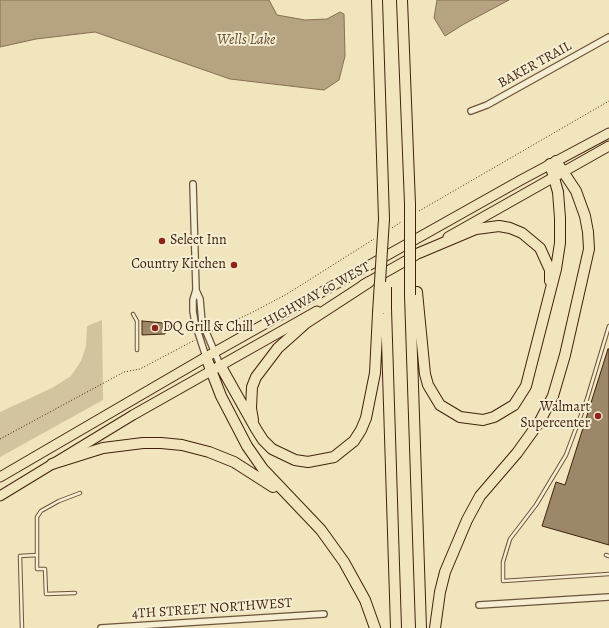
<!DOCTYPE html>
<style>
body{margin:0}
canvas{display:block;background:#f0e5bc}
</style>
<canvas width="609" height="628"></canvas>
<script>
const c = document.querySelector('canvas').getContext('2d');
c.lineJoin = 'round';
function fillPath(path, color) { c.fillStyle = color; c.fill(path, 'evenodd'); }
const poly = rows => new Path2D(rows.map(r => 'M' + r).join(''));
function strokePath(path, color, width, dash) { c.strokeStyle = color; c.lineWidth = width; c.lineCap = dash ? 'butt' : 'round'; c.setLineDash(dash || []); c.stroke(path); }
function drawText(font, color, halo, rows, align = 'center') {
  c.font = font + ' Alegreya,serif'; c.lineWidth = 4; c.setLineDash([]); c.textBaseline = 'middle'; c.strokeStyle = halo; c.fillStyle = color; for (const [text, x, y, turn = 0] of rows) {
    c.save(); c.translate(x, y); c.rotate((+turn || 0) * Math.PI / 180); c.textAlign = isNaN(turn) ? turn : align; if (halo) c.strokeText(text, 0, 0); c.fillText(text, 0, 0); c.restore();
  }
}
const green = poly([
 [102,320,103,400,0,457,0,412,52,388,71,376,81,361,86,346,87,326]
]);
const water = poly([
 [0,0,269,0,277,15,305,20,327,19,340,12,344,14,345,56,339,80,324,90,230,79,95,32,36,39,0,47,0,0],
 [437,0,509,0,464,24,445,36,434,18,437,0]
]);
const building = poly([
 [142,321,164,323,164,325,168,325,168,332,165,332,165,334,142,335,142,321],
 [608,349,609,349,609,545,542,526,556,482,565,485,608,349]
]);
const path = poly([
 [419,211,609,101],
 [392,228,401,222],
 [212,331,251,313,287,294,374,239],
 [0,439,124,372,140,369,195,340]
]);
const lane = poly([
 [133,314,137,321,137,350],
 [609,326,587,399,566,455,536,505,510,539,503,562,503,581,609,574],
 [37,555,37,569,45,569,46,594,75,593],
 [606,555,609,556],
 [22,628,20,556,37,555,37,517,41,511,59,501,80,493]
]);
const street = poly([
 [471,111,487,105,609,37],
 [193,184,196,290,193,300,193,311,195,323,206,357],
 [196,290,200,299,202,322,220,365],
 [479,605,609,597],
 [101,628,324,614]
]);
const primary = poly([
 [448,237,609,146],
 [363,285,416,255],
 [0,477,206,357,521,180,609,133],
 [0,496,133,415,317,311]
]);
const highway = poly([
 [377,0,384,219],
 [402,0,410,204],
 [419,253,476,229,499,226,510,228,522,233,540,248,550,270,550,281],
 [417,292,425,374,428,385,440,405,460,417,483,420,494,417,514,405,526,386,556,269,560,243,560,218,558,192,550,164],
 [410,295,421,628],
 [386,309,396,628],
 [206,357,221,396,247,446,263,469,321,530,344,562,365,600,375,628],
 [220,365,256,429,263,440,272,449,295,460,308,462,334,457,354,441,361,430,366,418,375,373,378,313],
 [253,420,251,408,252,387,256,377,278,348,306,323,369,282],
 [52,464,103,448,143,443,161,443,182,445,209,452,234,462,273,487],
 [435,628,440,592,445,572,467,520,480,496,517,453,540,421,553,396,565,355,589,249,588,232,585,216,576,191,556,161]
]);
const highwayBridge = poly([
 [410,204,410,295],
 [386,287,386,309],
 [378,313,384,219]
]);
const markers = [
 [162,241,4,"#8f2418"],
 [234,265,4,"#8f2418"],
 [155,328,4,"#8f2418"],
 [598,416,4,"#8f2418"]
];
const streetNames = [
 ["BAKER TRAIL",535,65,-29],
 ["HIGHWAY 60 WEST",317,295,-29],
 ["4TH STREET NORTHWEST",212,609,-4]
];
const poiNames = [
 ["Select Inn",170,241],
 ["Country Kitchen",226,265,"right"],
 ["DQ Grill & Chill",163,328],
 ["Walmart",590,408,"right"],
 ["Supercenter",590,424,"right"]
];
const waterNames = [
 ["Wells Lake",246,40]
];
fillPath(green, '#d2c49f');
fillPath(water, '#b5a381');
strokePath(water, '#876f53', 1);
fillPath(building, '#9c8769');
strokePath(building, '#42220f', 1);
strokePath(lane, '#6e533a', 4.5);
strokePath(street, '#6e533a', 8);
strokePath(primary, '#42220f', 11);
strokePath(highway, '#42220f', 12);
strokePath(path, '#42220f', 1, [1, 2]);
strokePath(lane, '#f5eed3', 2.5);
strokePath(street, '#f5eed3', 5.5);
strokePath(primary, '#f0e5bc', 9);
strokePath(highway, '#f0e5bc', 10);
strokePath(highwayBridge, '#42220f', 12, []);
strokePath(highwayBridge, '#f0e5bc', 10);
for (const [x, y, r, color] of markers) { const dot = new Path2D(); dot.arc(x, y, r, 0, 2 * Math.PI); c.fillStyle = color; c.fill(dot); strokePath(dot, '#f5eed3', 1.5); }
drawText('14px', '#42220f', '#f5eed3', streetNames);
drawText('14px', '#42220f', '#f5eed3', poiNames, 'left');
drawText('italic 15px', '#644931', '#f5eed3', waterNames);
</script>
